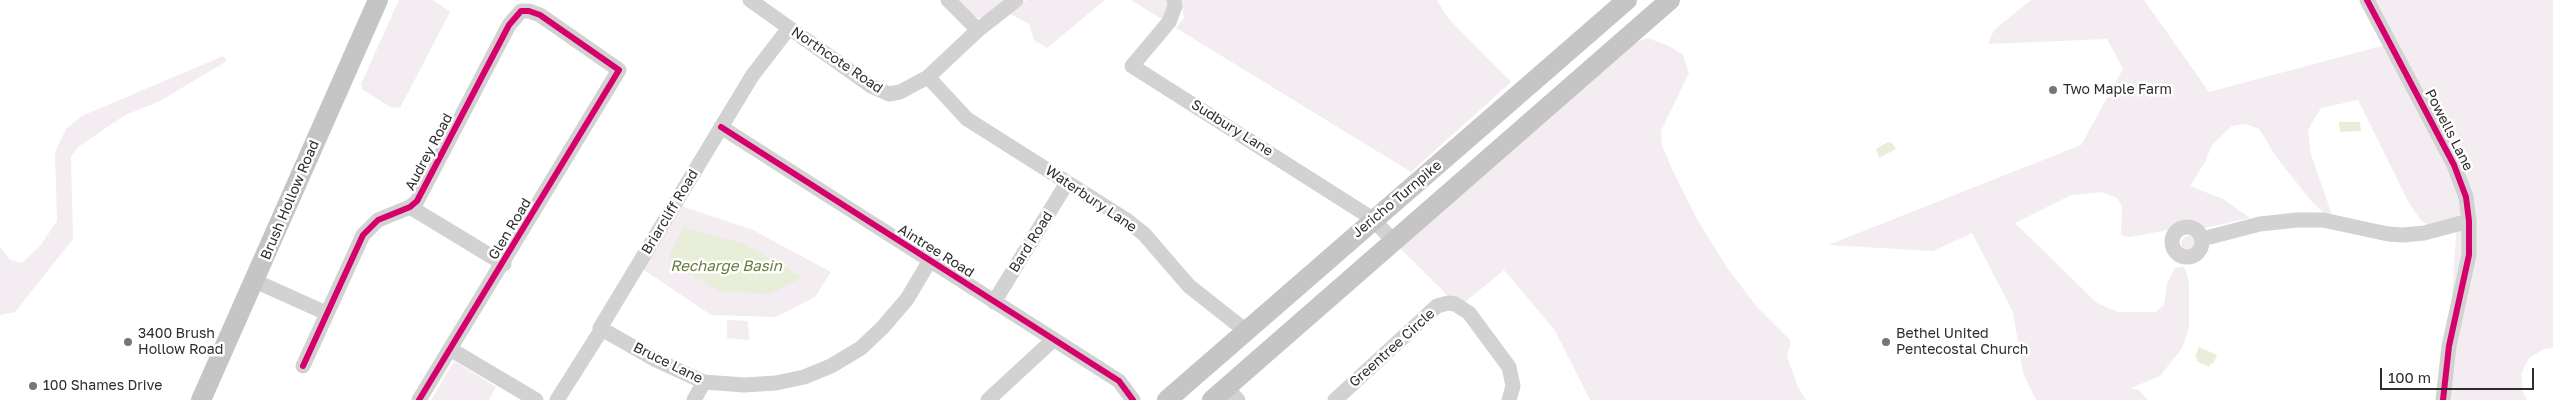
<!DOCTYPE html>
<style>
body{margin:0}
#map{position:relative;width:2553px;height:400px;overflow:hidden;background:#fff;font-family:"Golos Text",sans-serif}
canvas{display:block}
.scale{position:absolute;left:2380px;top:368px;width:154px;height:22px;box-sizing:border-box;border:2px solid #2d2d2d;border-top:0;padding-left:6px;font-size:15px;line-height:18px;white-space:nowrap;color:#2d2d2d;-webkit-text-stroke:4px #fff;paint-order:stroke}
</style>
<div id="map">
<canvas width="2553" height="400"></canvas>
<div class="scale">100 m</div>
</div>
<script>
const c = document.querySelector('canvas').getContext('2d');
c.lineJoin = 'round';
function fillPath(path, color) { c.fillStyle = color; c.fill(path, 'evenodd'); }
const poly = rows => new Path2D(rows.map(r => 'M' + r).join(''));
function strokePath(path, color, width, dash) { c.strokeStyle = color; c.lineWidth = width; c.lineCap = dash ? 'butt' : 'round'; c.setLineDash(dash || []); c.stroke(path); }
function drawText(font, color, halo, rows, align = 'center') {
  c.font = font + ' "Golos Text",sans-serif'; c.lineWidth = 5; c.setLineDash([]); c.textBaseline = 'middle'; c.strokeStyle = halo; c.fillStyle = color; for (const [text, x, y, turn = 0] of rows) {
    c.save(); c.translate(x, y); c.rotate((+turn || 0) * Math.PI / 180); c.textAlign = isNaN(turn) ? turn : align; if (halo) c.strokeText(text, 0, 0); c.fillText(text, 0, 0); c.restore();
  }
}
const green = poly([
 [399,0,433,0,450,12,400,108,390,107,362,89,361,84],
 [956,0,1006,0,981,18,976,17],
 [1026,0,1105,0,1047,48,1034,40,1029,24,1010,14],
 [1131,0,1169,0,1163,20],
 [1181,0,1437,0,1448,18,1511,82,1411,172,1176,28,1184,18],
 [2031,0,2144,0,2209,92,2389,44,2367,0,2553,0,2553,348,2544,349,2529,358,2521,374,2523,393,2527,400,2443,400,2449,346,2457,220,2429,225,2421,221,2409,203,2358,100,2321,108,2308,130,2311,155,2335,223,2312,202,2277,158,2259,129,2246,124,2232,126,2212,145,2205,162,2190,186,2223,199,2250,218,2200,229,2184,227,2130,237,2123,236,2121,233,2122,207,2117,198,2102,192,2071,195,2015,223,2097,303,2118,312,2156,312,2164,305,2167,284,2175,268,2184,267,2186,271,2189,284,2189,328,2182,348,2160,376,2131,388,2139,390,2148,400,2036,400,2023,373,2013,312,1972,233,1933,251,1828,245,2081,145,2123,69,2107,39,1988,44,1994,30],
 [1648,38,1669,46,1683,55,1689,73,1661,131,1662,146,1673,171,1698,221,1728,269,1757,307,1791,341,1787,357,1798,387,1806,400,1590,400,1554,329,1504,270,1459,307,1393,241,1612,51],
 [223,56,227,61,160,101,125,115,78,147,71,157,73,239,15,312,0,315,0,247,10,260,22,263,40,246,57,221,55,152,66,129,82,116],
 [675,204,753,230,831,272,815,297,776,317,711,315,638,266],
 '2181 244a8 8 0 1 1 16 0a8 8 0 1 1-16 0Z',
 [727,320,748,321,749,340,727,338],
 [454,361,496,387,489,400,431,400]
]);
const water = poly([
 [2339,122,2360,122,2361,131,2340,132],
 [1888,142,1892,143,1896,149,1879,158,1876,149],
 [683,227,744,244,803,277,770,294,717,291,668,259],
 [2199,347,2217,355,2213,364,2211,363,2209,367,2196,361,2198,358,2195,357]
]);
const minor = poly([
 [750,0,871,86,889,94,900,92,928,77,978,30,1016,0],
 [948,0,978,30],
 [1174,0,1175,6,1169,22,1132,66,1373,219,1393,241],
 [2367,0,2454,165,2466,197,2469,221,2469,255,2449,346,2443,400],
 [928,77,967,119,1125,219,1144,234,1189,286,1246,331],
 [721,127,1119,381,1133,400],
 [410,207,504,264],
 '2172 242a15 15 0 1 1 30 0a15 15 0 1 1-30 0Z',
 [2202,239,2260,224,2297,220,2323,220,2388,234,2403,235,2424,233,2469,221],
 [255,281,326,313],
 [994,302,1067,183],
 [600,328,656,360,704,382,744,385,776,383,804,377,831,366,861,348,883,327,907,299,929,262],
 [450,349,536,400],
 [303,366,363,235,378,220,410,207,417,201,509,25,521,11,529,11,540,15,619,70,419,400],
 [1226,387,1238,400],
 [557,400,600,332,600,328,752,76,789,28],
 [694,400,704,382],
 [988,400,1053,340],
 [1335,400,1437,306,1448,303,1455,304,1469,313,1509,367,1513,386,1509,400]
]);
const major = poly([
 [201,400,378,0],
 [1167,400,1627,0],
 [1212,400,1670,0]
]);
const cycleway = poly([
 [2367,0,2454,165,2466,197,2469,221,2469,255,2449,346,2443,400],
 [721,127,1119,381,1133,400],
 [303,366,363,235,378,220,410,207,417,201,509,25,521,11,529,11,540,15,619,70,419,400]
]);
const markers = [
 [2053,90,5,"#767676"],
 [128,342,5,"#767676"],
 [1886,342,5,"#767676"],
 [33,386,5,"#767676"]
];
const streetNames = [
 ["Northcote Road",837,60,34],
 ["Sudbury Lane",1232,128,32],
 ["Powells Lane",2449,130,63],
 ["Audrey Road",429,152,-62],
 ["Waterbury Lane",1091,199,34],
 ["Jericho Turnpike",1397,199,-40],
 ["Brush Hollow Road",290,200,-67],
 ["Briarcliff Road",670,212,-59],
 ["Glen Road",510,229,-59],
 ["Bard Road",1031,242,-58],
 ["Aintree Road",936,251,32],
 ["Greentree Circle",1392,348,-42],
 ["Bruce Lane",668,363,26]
];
const poiNames = [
 ["Two Maple Farm",2063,90],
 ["3400 Brush",138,334],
 ["Hollow Road",138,350],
 ["Bethel United",1896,334],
 ["Pentecostal Church",1896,350],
 ["100 Shames Drive",43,386]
];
const waterNames = [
 ["Recharge Basin",726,266]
];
fillPath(green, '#f3ecf1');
fillPath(water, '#e9eeda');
strokePath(minor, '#d2d2d2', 15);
strokePath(major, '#c5c5c5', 20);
strokePath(cycleway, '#d6006c', 6);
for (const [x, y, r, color] of markers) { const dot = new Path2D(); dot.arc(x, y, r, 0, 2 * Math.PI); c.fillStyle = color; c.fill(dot); strokePath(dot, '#fff', 2); }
drawText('14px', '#2d2d2d', '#fff', streetNames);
drawText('14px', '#2d2d2d', '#fff', poiNames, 'left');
drawText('italic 15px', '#6a7b3e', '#fff', waterNames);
</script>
